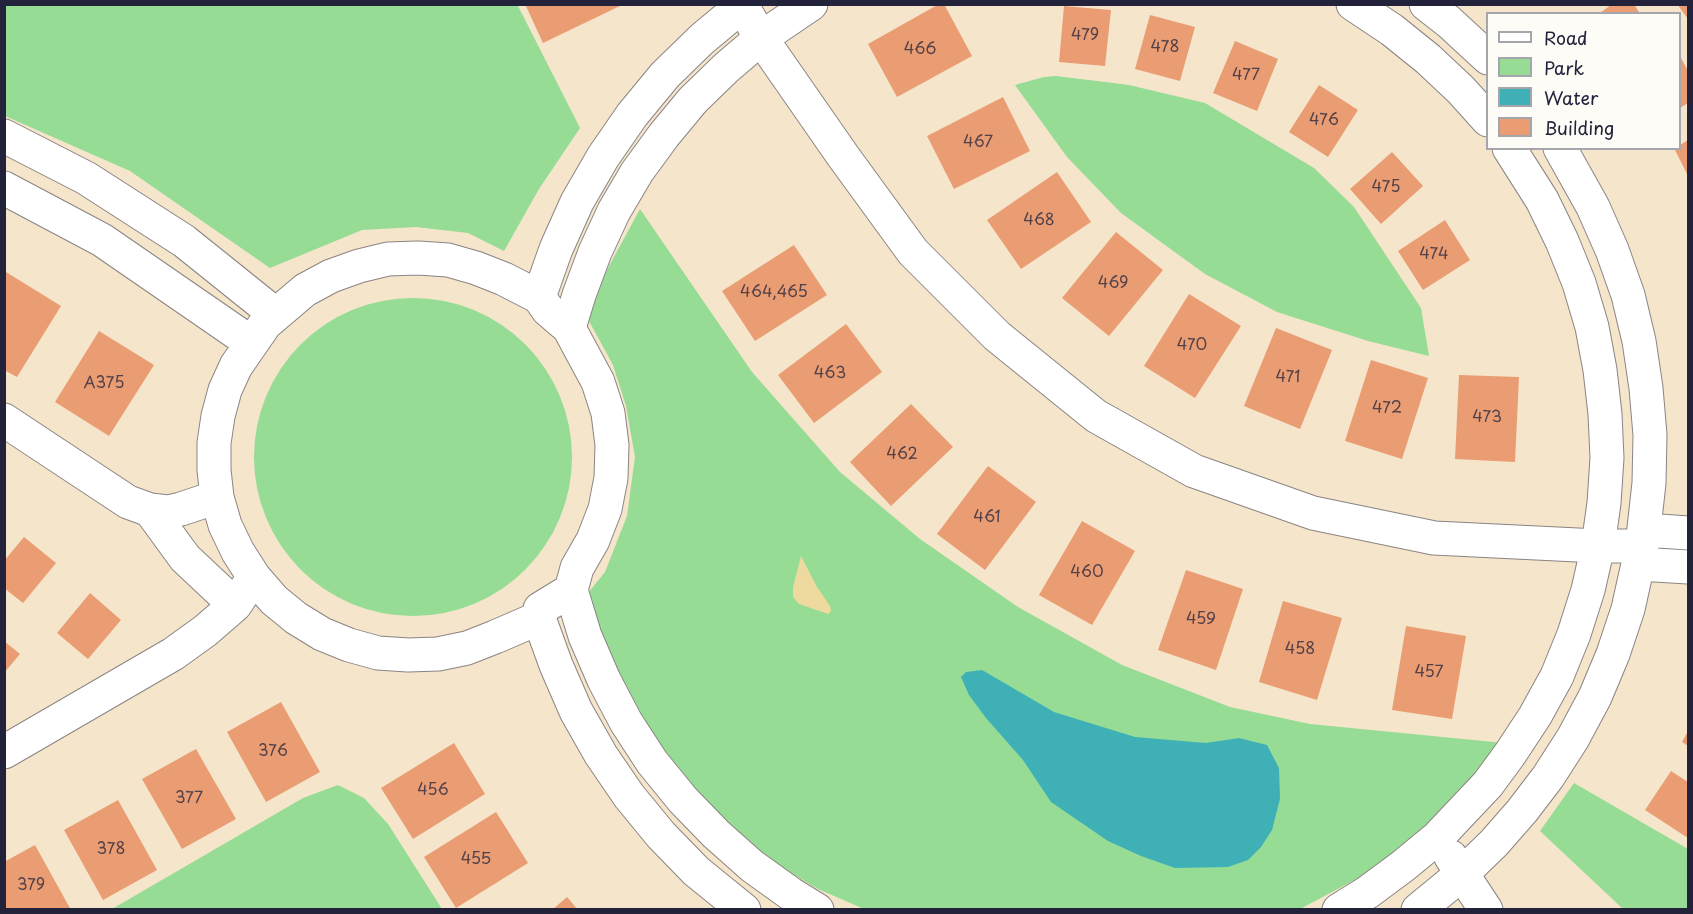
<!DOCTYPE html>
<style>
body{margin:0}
#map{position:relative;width:1693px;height:914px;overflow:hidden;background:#f4e5cb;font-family:"Playpen Sans",sans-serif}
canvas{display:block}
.frame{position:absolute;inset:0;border:6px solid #22223b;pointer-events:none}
.legend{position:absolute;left:1486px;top:12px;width:195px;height:138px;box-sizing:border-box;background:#fdfcf7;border:2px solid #a5a5ac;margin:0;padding:8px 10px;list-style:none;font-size:18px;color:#22223b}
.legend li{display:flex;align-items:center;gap:12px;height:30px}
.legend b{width:30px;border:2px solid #a5a5ac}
</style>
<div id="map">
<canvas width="1693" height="914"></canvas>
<div class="frame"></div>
<ul class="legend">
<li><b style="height:8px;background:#fff"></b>Road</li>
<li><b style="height:16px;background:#96dc95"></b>Park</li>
<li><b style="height:16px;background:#3eb0b6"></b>Water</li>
<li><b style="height:16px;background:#ea9d72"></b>Building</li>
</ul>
</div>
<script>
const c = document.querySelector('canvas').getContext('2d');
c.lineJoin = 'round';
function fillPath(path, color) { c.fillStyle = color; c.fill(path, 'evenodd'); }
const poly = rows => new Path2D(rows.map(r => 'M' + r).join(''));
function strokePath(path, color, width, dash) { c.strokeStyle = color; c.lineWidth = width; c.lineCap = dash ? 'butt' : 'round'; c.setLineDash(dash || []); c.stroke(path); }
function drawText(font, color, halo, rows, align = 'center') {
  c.font = font + ' "Playpen Sans",sans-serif'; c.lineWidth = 4.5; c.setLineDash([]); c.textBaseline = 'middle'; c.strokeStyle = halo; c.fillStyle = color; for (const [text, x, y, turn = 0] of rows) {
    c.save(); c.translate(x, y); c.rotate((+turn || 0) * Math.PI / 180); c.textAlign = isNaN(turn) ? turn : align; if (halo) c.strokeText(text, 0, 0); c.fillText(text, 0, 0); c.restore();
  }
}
const green = poly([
 [517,4,580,128,539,189,504,251,468,233,416,227,362,230,270,268,130,171,5,116,5,5],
 [1056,76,1129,85,1205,103,1314,168,1354,207,1421,308,1429,356,1368,341,1277,312,1205,274,1121,213,1067,157,1015,85,1044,77],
 [640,209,752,372,840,472,920,539,1018,607,1122,665,1230,707,1310,724,1504,743,1445,810,1405,846,1364,875,1300,909,864,909,818,889,779,866,741,836,676,769,645,727,575,609,605,572,627,516,635,457,626,406,613,365,584,312],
 '254 457a159 159 0 1 1 318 0a159 159 0 1 1-318 0Z',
 [1574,783,1688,849,1688,909,1623,909,1540,831],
 [338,785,364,798,388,824,442,909,112,909,303,798]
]);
const sand = poly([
 [801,556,817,587,830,606,831,611,828,614,799,604,793,597,793,587]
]);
const water = poly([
 [982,670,1054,712,1135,737,1206,743,1239,738,1267,745,1279,768,1280,799,1272,830,1261,847,1248,860,1228,867,1175,868,1141,856,1108,841,1051,802,1023,760,986,718,969,695,961,677,966,672]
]);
const building = poly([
 [525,4,619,4,620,6,543,43],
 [939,4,944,4,972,56,897,97,868,44],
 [1612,4,1634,4,1640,14,1599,14],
 [1677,4,1688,4,1688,19],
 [1064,6,1111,10,1105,66,1059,62],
 [1150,15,1195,27,1180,81,1135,69],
 [1235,41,1278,59,1257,111,1213,93],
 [1680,56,1688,71,1688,103,1680,108],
 [1319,85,1358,110,1328,157,1289,132],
 [1003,97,1030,151,954,189,927,136],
 [1688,140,1688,176,1674,148,1680,148,1680,145],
 [1392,152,1423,186,1381,224,1350,189],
 [1057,172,1091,222,1021,269,987,220],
 [1445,220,1470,260,1423,290,1398,251],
 [1116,232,1163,270,1109,336,1062,298],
 [794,245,827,295,755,341,722,291],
 [6,272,61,306,17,377,4,370,4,275],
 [1189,294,1241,326,1195,398,1144,366],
 [846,324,882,372,814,423,778,375],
 [1276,328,1332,350,1300,429,1244,406],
 [99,331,154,365,109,436,55,402],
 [1371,360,1428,378,1402,459,1345,441],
 [1459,375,1519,377,1515,462,1455,459],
 [911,404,953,447,891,506,850,462],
 [988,466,1036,502,985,570,937,534],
 [1082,521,1135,551,1092,625,1039,595],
 [24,537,56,563,23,603,4,588,4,561],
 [1186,570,1243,589,1216,670,1158,650],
 [90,593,121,620,88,659,57,633],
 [1283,601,1342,618,1317,700,1259,682],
 [1406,626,1466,636,1452,719,1392,710],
 [4,641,20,654,4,673],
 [281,702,320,772,266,802,227,732],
 [1688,731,1688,746,1682,742],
 [454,743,485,794,413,839,381,788],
 [196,749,236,819,182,849,142,779],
 [1671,771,1688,782,1688,838,1645,810],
 [118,800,157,870,103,900,64,830],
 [496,812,528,863,456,908,424,857],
 [35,845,71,910,4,910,4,862],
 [567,897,578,910,552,910]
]);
const minor = poly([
 [741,4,761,38,843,156,913,252,997,336,1096,416,1194,471,1313,513,1434,538,1598,546,1642,546],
 [1353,4,1392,30,1428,59,1461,90,1488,120],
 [1426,4,1449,22,1488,58],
 [4,136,86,178,184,241,275,314],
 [4,188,102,240,250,342],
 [539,297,556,249,577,202,603,157,632,115,665,75,702,39,744,4],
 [569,328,579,295,595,252,614,211,637,172,664,135,693,100,726,68,761,38,811,4],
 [4,420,128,502,150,510,168,512,181,509,217,497],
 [150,510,185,558,235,605],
 [1645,530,1688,533],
 [1639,564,1688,567],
 [571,590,540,609,539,618,495,637,467,648,438,654,408,655,378,653,349,645,322,634,296,618,274,600,254,577,238,552,225,525,217,497,214,470,214,443,218,416,225,390,236,366,265,324,305,290,331,276,359,266,388,259,418,258,448,260,476,268,504,279,539,297,548,310,569,328,598,382,608,413,612,445,611,478,605,509,593,540,577,568,571,590,585,636,604,680,626,722,652,762,683,800,716,834,752,866,791,894,817,910],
 [539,618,556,665,576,711,601,755,629,796,661,835,696,871,744,910],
 [4,752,173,654,205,631,235,605,254,577],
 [1451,857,1486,910],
 [1339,910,1368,892,1403,866,1437,838,1488,784,1510,754,1535,716,1557,676,1574,634,1588,590,1598,546,1604,503,1607,458,1605,414,1600,370,1592,327,1579,283,1562,241,1542,200,1509,148],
 [1418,910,1463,873,1494,843,1522,811,1548,777,1573,738,1595,697,1613,654,1628,609,1642,546,1649,483,1650,435,1646,388,1639,341,1628,295,1612,250,1593,207,1560,148]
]);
const numberNames = [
 ["479",1085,36],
 ["478",1165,48],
 ["466",920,50],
 ["477",1246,76],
 ["476",1324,121],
 ["467",978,143],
 ["475",1386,188],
 ["468",1039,221],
 ["474",1434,255],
 ["469",1113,284],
 ["464,465",774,293],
 ["470",1192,346],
 ["463",830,374],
 ["471",1288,378],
 ["A375",104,384],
 ["472",1387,409],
 ["473",1487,418],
 ["462",902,455],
 ["461",987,518],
 ["460",1087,573],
 ["459",1201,620],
 ["458",1300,650],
 ["457",1429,673],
 ["376",273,752],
 ["456",433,791],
 ["377",189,799],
 ["378",111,850],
 ["455",476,860],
 ["379",31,886]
];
fillPath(green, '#96dc95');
fillPath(sand, '#eeda9e');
fillPath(water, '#3eb0b6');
fillPath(building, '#ea9d72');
strokePath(minor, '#8b8483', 35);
strokePath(minor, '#fff', 33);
drawText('16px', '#544149', null, numberNames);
</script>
